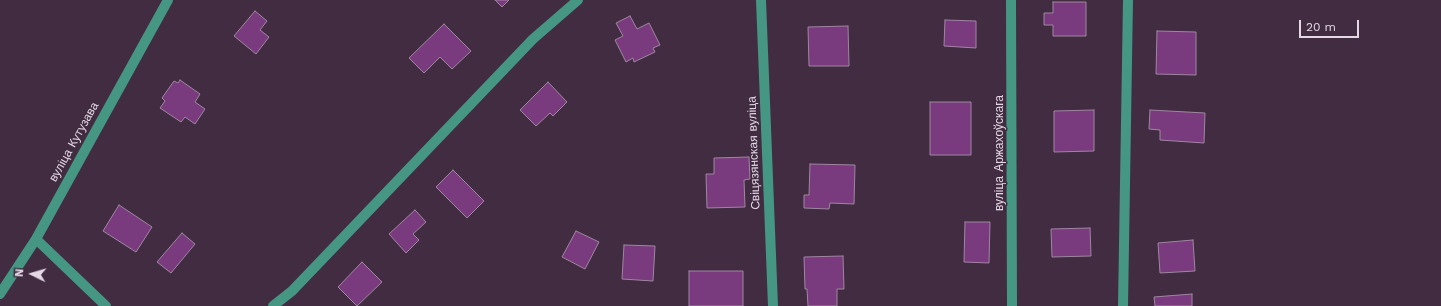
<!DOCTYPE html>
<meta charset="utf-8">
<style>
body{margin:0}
#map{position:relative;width:1441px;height:306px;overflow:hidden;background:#412c42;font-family:"Work Sans",sans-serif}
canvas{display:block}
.north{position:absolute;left:12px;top:254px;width:40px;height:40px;-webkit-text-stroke:3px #412c42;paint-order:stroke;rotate:275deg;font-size:11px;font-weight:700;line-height:16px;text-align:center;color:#e5d8e5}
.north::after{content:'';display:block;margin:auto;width:14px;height:18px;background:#e5d8e5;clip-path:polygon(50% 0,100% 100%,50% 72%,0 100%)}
.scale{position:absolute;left:1299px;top:20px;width:60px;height:18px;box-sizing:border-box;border:2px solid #e5d8e5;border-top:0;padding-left:5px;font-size:12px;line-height:14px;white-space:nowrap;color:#e5d8e5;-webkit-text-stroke:3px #412c42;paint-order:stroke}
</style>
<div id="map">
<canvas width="1441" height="306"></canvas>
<div class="north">N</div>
<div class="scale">20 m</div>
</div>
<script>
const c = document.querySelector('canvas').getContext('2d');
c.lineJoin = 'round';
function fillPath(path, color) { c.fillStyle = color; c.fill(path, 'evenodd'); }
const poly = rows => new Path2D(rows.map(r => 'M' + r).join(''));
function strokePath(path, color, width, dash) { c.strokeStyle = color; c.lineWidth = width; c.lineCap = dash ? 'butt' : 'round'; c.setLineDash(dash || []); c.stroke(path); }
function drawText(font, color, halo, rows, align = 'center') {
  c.font = font + ' "Work Sans",sans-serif'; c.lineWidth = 3; c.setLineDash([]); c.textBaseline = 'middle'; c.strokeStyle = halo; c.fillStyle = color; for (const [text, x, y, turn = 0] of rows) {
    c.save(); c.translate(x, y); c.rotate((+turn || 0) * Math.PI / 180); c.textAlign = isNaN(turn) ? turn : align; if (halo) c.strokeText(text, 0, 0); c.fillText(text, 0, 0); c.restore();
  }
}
const building = poly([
 [495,0,509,0,502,7,495,0],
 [1053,2,1086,2,1086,36,1053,36,1053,25,1044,25,1044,13,1053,13,1053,2],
 [255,11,267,21,260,30,269,37,256,54,234,36,255,11],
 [630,16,637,29,649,23,660,45,653,48,655,52,634,62,633,58,626,62,615,40,623,36,616,23,630,16],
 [945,20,976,21,976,48,944,46,945,20],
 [444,24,471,51,452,69,440,57,424,73,409,58,444,24],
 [848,26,849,66,809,66,808,27,848,26],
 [1157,31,1196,32,1196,75,1156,74,1157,31],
 [180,80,200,94,195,102,205,109,195,124,185,117,181,122,160,108,165,101,162,98,174,81,178,83,180,80],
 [548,82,567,102,553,116,550,113,536,126,520,110,548,82],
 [930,102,971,102,971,155,930,155,930,102],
 [1094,110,1094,151,1054,152,1054,111,1094,110],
 [1150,110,1205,113,1204,143,1160,140,1160,130,1149,129,1150,110],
 [749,157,750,179,744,180,745,207,707,208,706,174,714,174,714,158,749,157],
 [810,164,855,165,854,204,830,203,829,209,804,208,804,195,809,195,810,164],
 [453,170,484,201,467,218,436,187,453,170],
 [119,205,152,227,136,252,103,231,119,205],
 [415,210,426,222,413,234,419,240,406,253,389,234,415,210],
 [965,222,990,222,989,263,964,262,965,222],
 [1090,228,1091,256,1052,257,1051,229,1090,228],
 [576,231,599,242,585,269,562,257,576,231],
 [182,233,195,244,171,273,157,262,182,233],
 [1193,240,1195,271,1160,273,1158,243,1193,240],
 [624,245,655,246,653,281,622,279,624,245],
 [843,256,844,289,837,289,837,306,808,306,807,289,805,289,804,257,843,256],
 [362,262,382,282,357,306,338,287,362,262],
 [689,271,743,271,743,306,689,306,689,271],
 [1192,294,1192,306,1155,306,1154,297,1192,294]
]);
const minor = poly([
 [761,0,773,306],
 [1011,0,1012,306],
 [36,239,106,306],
 [0,294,36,239,168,0],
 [273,306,292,291,533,39,578,0],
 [1123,306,1128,0]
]);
const streetNames = [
 ["вуліца Кутузава",74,142,-61],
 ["Свіцязянская вуліца",754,153,-92],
 ["вуліца Аржахоўскага",999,153,-90]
];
fillPath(building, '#793b7e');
strokePath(building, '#9f87a0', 1);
strokePath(minor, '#469684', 10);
drawText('12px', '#e5d8e5', '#412c42', streetNames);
</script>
